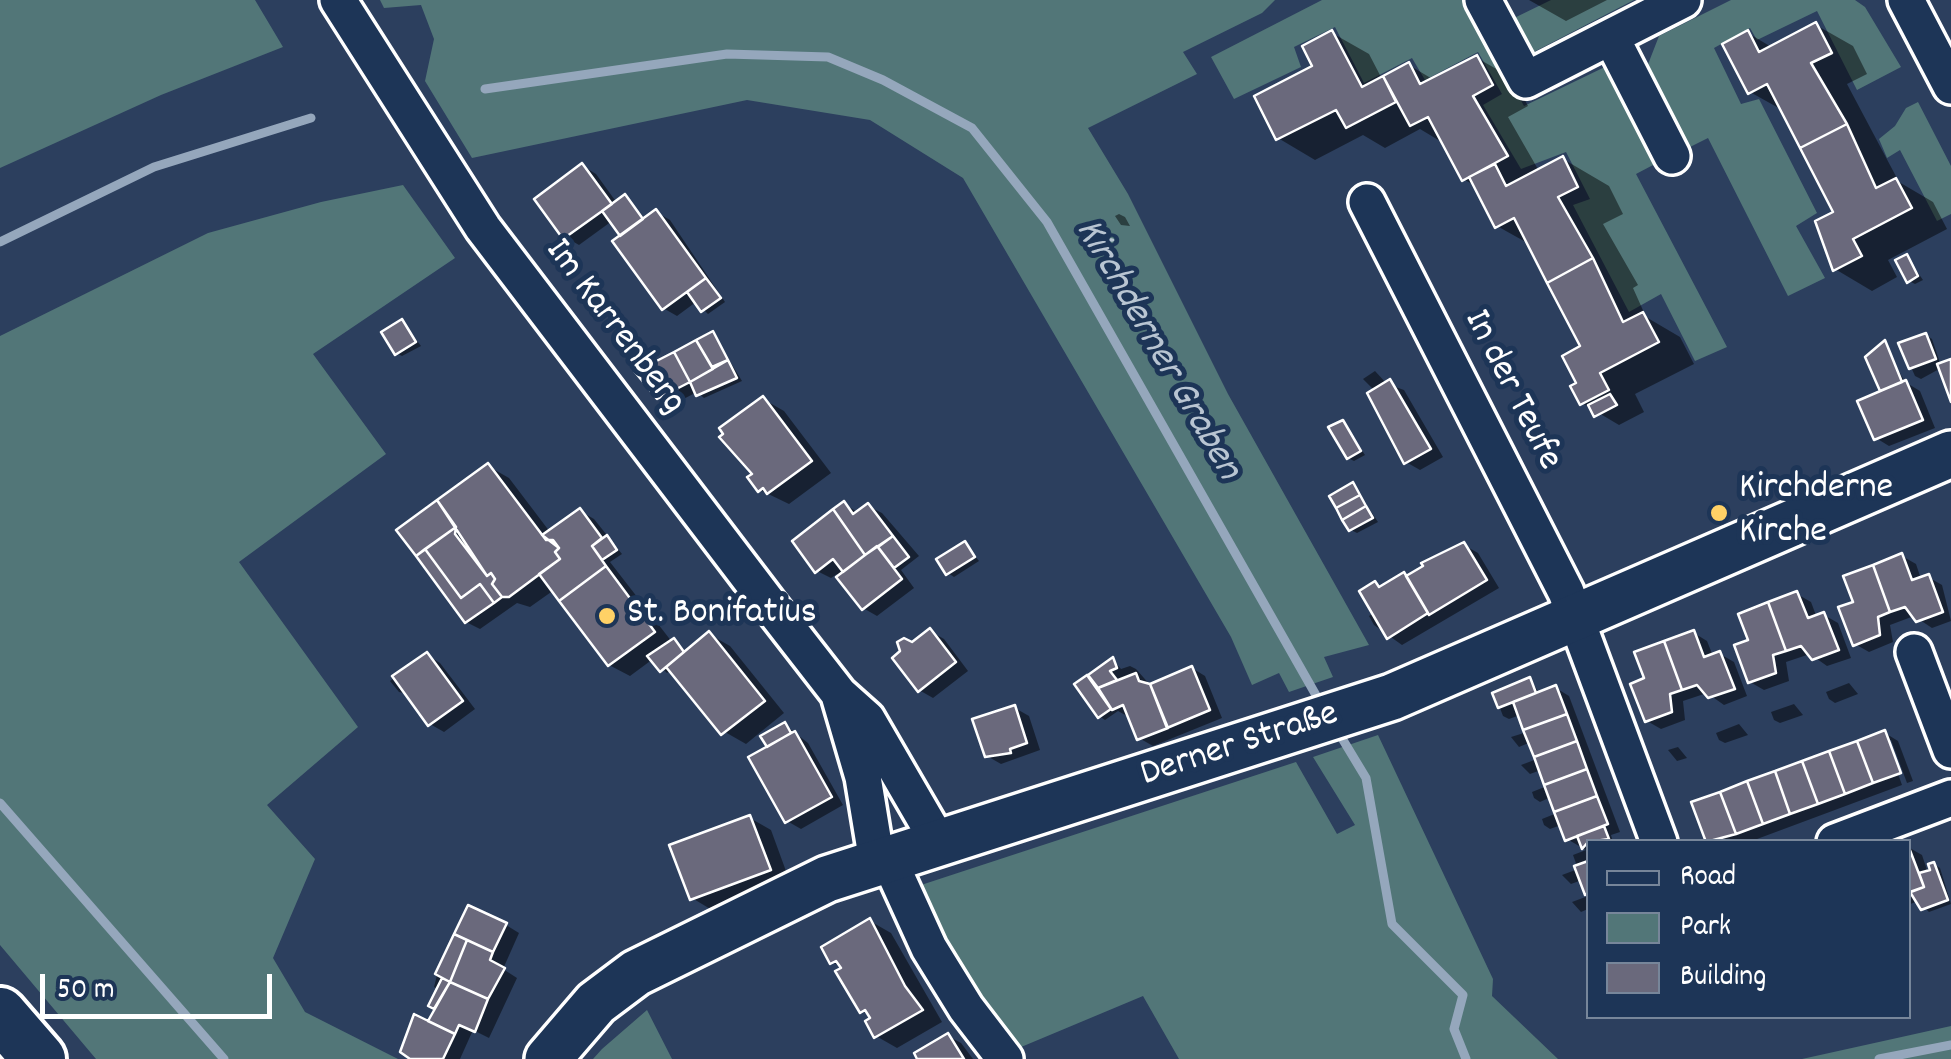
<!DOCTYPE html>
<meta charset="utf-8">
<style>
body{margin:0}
#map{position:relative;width:1951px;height:1059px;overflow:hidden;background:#2c3f5e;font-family:Dekko,sans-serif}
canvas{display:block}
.legend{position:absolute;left:1586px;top:839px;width:325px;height:180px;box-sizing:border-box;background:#1d3557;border:2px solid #77869a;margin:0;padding:12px 18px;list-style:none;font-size:30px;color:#fff}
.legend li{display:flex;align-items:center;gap:20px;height:50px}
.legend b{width:50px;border:2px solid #77869a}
.scale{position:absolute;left:40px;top:974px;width:232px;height:45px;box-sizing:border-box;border:5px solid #fff;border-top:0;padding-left:12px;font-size:30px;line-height:35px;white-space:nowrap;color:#fff;-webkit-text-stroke:8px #1d3557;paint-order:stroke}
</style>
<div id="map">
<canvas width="1951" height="1059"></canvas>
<ul class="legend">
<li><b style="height:12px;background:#1d3557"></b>Road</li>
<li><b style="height:28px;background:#527678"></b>Park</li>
<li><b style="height:28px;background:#6a697c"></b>Building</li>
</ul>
<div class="scale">50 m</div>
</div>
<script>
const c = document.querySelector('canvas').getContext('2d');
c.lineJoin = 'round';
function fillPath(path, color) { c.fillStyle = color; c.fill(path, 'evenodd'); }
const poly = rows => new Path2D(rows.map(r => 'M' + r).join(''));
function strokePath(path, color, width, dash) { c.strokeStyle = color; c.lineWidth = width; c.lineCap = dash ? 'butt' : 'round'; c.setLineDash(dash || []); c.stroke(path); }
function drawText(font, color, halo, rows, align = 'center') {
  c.font = font + ' Dekko,sans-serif'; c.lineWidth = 10; c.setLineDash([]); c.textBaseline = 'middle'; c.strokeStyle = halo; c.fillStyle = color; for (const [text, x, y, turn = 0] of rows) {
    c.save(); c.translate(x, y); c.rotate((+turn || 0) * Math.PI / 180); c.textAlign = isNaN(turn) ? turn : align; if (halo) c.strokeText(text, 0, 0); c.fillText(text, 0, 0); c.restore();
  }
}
const green = poly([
 [0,0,255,0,283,47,161,95,0,168],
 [380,0,1275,0,1262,13,1183,52,1197,74,1088,128,1128,194,1228,394,1369,645,1324,657,1333,677,1289,692,1279,673,1252,685,1231,637,963,178,870,120,747,100,472,158,425,81,434,39,421,5,384,8],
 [1322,0,1466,0,1524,106,1611,64,1655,164,1636,174,1727,347,1695,361,1661,294,1629,312,1573,205,1590,199,1566,152,1521,169,1483,105,1502,94,1478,52,1425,80,1412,58,1364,83,1335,27,1294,47,1301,67,1234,99,1211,57],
 [1551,0,1634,0,1526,56,1508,21],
 [1731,0,1855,0,1865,7,1901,67,1857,90,1817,11,1757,40,1750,28,1714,48,1741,104,1759,99,1817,213,1796,226,1825,278,1788,296,1708,138,1684,150,1645,72,1659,36],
 [1918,102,1951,166,1951,214,1937,221,1900,150,1887,158,1879,139,1895,126,1906,108],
 [403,185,455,258,313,354,386,454,239,562,358,727,267,805,315,859,273,958,305,1012,398,1059,96,1059,0,945,0,336,208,233,321,202],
 [1378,735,1493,979,1492,996,1558,1059,1179,1059,1143,996,1014,1050,969,990,915,887,1296,762,1337,834,1355,825,1313,757],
 [647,1010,672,1059,593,1059,602,1049],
 [1951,1026,1951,1059,1802,1059,1897,1038]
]);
const shadow = poly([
 [1529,0,1607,0,1566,21],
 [1816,25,1853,46,1867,74,1847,84,1899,182,1933,202,1947,229,1888,260,1897,277,1872,291,1835,269,1837,213,1784,111,1750,92,1748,33,1773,48],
 [1332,33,1369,54,1382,79,1409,65,1434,80,1477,58,1514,79,1528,106,1508,117,1539,171,1563,159,1609,186,1623,214,1603,224,1638,285,1633,288,1646,317,1680,337,1694,364,1635,394,1644,412,1619,425,1582,403,1583,347,1531,245,1497,226,1478,187,1463,179,1445,144,1420,129,1385,148,1363,135,1315,160,1278,138],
 [583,166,596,174,617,203,626,197,646,220,656,212,670,220,725,302,708,314,696,302,677,316,663,308,612,221,579,245,565,237],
 [1119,214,1125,217,1130,226,1121,225,1115,216],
 [1907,257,1923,280,1915,284,1909,281],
 [403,322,421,346,402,356,396,353],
 [713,334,742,381,704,398,697,392,672,405,659,397,639,372],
 [1926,335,1932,339,1941,366,1951,362,1951,395,1941,368,1921,379,1915,376,1901,345],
 [1882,342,1905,382,1920,391,1935,428,1889,446,1876,438,1886,391,1882,389],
 [1375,371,1387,384,1404,390,1443,457,1420,470,1406,462,1375,391,1363,379],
 [763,399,784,411,831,473,789,504,760,490,756,474],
 [1343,423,1365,455,1354,461,1348,458],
 [488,466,509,478,550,532,580,511,594,519,622,554,610,562,672,642,686,653,709,634,730,646,784,713,746,744,725,732,674,668,667,673,653,659,630,676,609,665,554,590,530,607,517,603,480,629,466,622,400,530],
 [1353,485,1378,522,1357,533,1351,530],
 [844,504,859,513,868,506,882,513,919,556,901,570,914,588,877,616,863,608,837,574,831,578,817,571],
 [965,544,979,561,954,577,948,573],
 [1464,545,1478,553,1499,588,1402,645,1374,625,1369,616,1374,613,1375,584,1382,588,1409,578],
 [1902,556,1916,564,1921,579,1928,577,1942,585,1951,621,1932,628,1914,616,1890,625,1893,642,1869,652,1855,644],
 [1797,594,1811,602,1817,618,1824,615,1838,623,1851,658,1827,666,1810,654,1786,662,1789,681,1764,690,1750,682,1751,641],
 [930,631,944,639,968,671,933,698,919,690,912,645],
 [1694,633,1707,641,1713,656,1720,654,1734,662,1747,696,1724,705,1707,693,1683,701,1685,720,1661,729,1647,721,1647,680],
 [427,655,440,663,475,709,444,732,430,724,408,694,399,692,390,681],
 [1113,660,1121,669,1130,666,1136,669,1151,686,1192,668,1205,676,1222,718,1153,746,1139,738,1127,716,1118,711,1105,720,1099,716,1077,684],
 [1530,679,1540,694,1556,688,1569,696,1620,832,1611,835,1613,842,1588,842,1588,909,1581,912,1572,902,1588,896,1582,880,1571,884,1562,875,1578,869,1573,855,1586,850,1567,839,1561,825,1550,829,1544,825,1542,819,1557,813,1551,797,1540,802,1534,798,1532,792,1547,786,1541,770,1530,774,1521,765,1537,759,1531,742,1519,747,1511,737,1527,732,1520,715,1509,719,1503,716,1495,695],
 [1849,683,1858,694,1835,703,1829,699,1826,692],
 [1794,704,1803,715,1780,723,1774,720,1771,712],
 [1015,708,1029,716,1040,750,1001,764,987,756],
 [1739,724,1748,735,1725,743,1719,740,1716,733],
 [785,725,808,743,843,805,801,829,787,821,770,748],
 [1885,733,1898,741,1913,781,1907,783,1891,740,1886,740,1902,785,1749,842,1709,842,1694,803],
 [1678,747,1687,758,1677,761,1668,750],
 [750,818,771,830,790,882,712,910,692,898],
 [1908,847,1922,855,1928,873,1934,864,1940,868,1951,904,1929,912,1918,901,1908,905],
 [870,921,891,933,942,1022,897,1048,876,1036,874,1018,862,1011,845,969,832,962],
 [506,925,519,933,503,969,517,978,489,1038,473,1030,460,1059,414,1059,438,1009,431,1005,438,989,434,987,437,975],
 [948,1036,961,1043,973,1059,920,1059]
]);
const stream = poly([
 [485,89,727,54,828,57,883,80,972,128,1047,222,1321,704],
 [0,242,154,167,311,118],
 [1337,730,1366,778,1392,924,1463,995,1454,1029,1466,1059],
 [0,803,224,1059],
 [1879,1059,1951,1045]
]);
const building = poly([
 [1816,22,1832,53,1811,63,1847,124,1800,148,1767,84,1748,94,1722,44,1748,30,1759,52,1816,22],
 [1332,30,1362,87,1383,76,1396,102,1346,128,1336,110,1276,140,1254,96,1312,66,1302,46,1332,30],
 [1477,55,1493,85,1473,96,1508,156,1462,181,1428,117,1410,126,1383,76,1409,62,1420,84,1477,55],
 [1847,124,1876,188,1896,178,1912,208,1853,239,1862,256,1833,271,1815,221,1833,212,1800,148,1847,124],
 [1563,156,1578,187,1558,197,1593,258,1547,283,1514,218,1495,228,1469,177,1495,164,1506,186,1563,156],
 [582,163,612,204,563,239,534,199,582,163],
 [625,194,643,219,620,236,602,211,625,194],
 [656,209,706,278,662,310,612,241,656,209],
 [1907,254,1918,276,1907,283,1895,260,1907,254],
 [1593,258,1623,322,1643,312,1659,342,1600,373,1609,390,1580,405,1570,386,1576,383,1562,356,1580,346,1547,283,1593,258],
 [706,278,721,298,701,312,687,292,706,278],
 [402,319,416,342,395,355,381,332,402,319],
 [713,331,728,360,712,367,696,340,713,331],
 [1926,333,1936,359,1909,369,1898,343,1926,333],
 [696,340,713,369,690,382,674,352,696,340],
 [1885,340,1902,382,1880,391,1865,357,1885,340],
 [674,352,690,382,657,399,635,372,674,352],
 [1951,359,1951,402,1937,364,1951,359],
 [728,360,737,378,696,396,690,382,728,360],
 [1390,379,1431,449,1404,464,1367,393,1390,379],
 [1906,380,1923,420,1874,440,1857,401,1906,380],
 [1610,394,1617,405,1594,417,1588,405,1610,394],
 [763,396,812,461,767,494,763,488,758,492,747,477,752,474,719,437,723,434,719,428,763,396],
 [1343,420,1361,451,1347,459,1328,427,1343,420],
 [488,463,546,540,553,540,559,548,555,552,560,559,509,597,502,597,492,584,495,579,491,573,487,576,437,500,488,463],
 [1353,482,1360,495,1336,508,1329,496,1353,482],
 [1360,495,1366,506,1342,520,1336,508,1360,495],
 [437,500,456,527,416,556,396,530,437,500],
 [844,501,853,514,868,503,893,536,865,555,833,509,844,501],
 [1366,506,1373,518,1349,531,1342,520,1366,506],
 [580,508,602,538,592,546,606,566,559,601,539,574,560,559,555,552,559,548,542,535,580,508],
 [833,509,865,555,843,572,833,559,815,573,792,541,833,509],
 [456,527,455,534,487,576,491,573,495,579,492,584,502,597,494,603,480,584,461,598,425,549,456,527],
 [607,535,617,550,602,560,592,546,607,535],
 [893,536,909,557,894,568,878,547,893,536],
 [965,541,975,557,946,575,936,559,965,541],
 [1464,542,1487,580,1429,615,1406,576,1423,566,1421,563,1464,542],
 [877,546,902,579,862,610,836,577,877,546],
 [425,549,461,598,480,584,494,603,465,623,416,556,425,549],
 [1902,553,1912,580,1929,574,1943,612,1916,622,1905,607,1890,612,1873,565,1902,553],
 [1873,565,1890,612,1878,617,1880,635,1853,646,1838,607,1853,602,1843,576,1873,565],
 [606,566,655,632,608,666,559,601,606,566],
 [1404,572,1428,613,1387,639,1359,591,1375,581,1379,587,1404,572],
 [1797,591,1808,618,1824,612,1839,650,1812,660,1801,646,1786,651,1768,602,1797,591],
 [1768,602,1786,651,1773,655,1776,673,1748,683,1734,645,1748,640,1738,614,1768,602],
 [930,628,956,662,918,692,892,658,900,651,897,642,904,638,912,642,930,628],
 [1694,630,1704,657,1720,651,1735,689,1708,698,1697,685,1682,690,1664,641,1694,630],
 [709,631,765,701,721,735,666,667,709,631],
 [674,638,684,652,660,672,647,656,674,638],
 [1664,641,1682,690,1670,694,1672,712,1645,722,1630,684,1644,678,1634,652,1664,641],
 [427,652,463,701,428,726,392,676,427,652],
 [1113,657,1117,668,1110,671,1117,680,1098,688,1088,675,1113,657],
 [1192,666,1210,710,1167,728,1150,684,1192,666],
 [1136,673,1139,681,1150,684,1168,728,1137,740,1123,705,1112,710,1098,688,1136,673],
 [1087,675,1111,709,1098,718,1074,684,1087,675],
 [1530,677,1536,693,1498,708,1492,693,1530,677],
 [1556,685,1567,714,1523,730,1513,702,1556,685],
 [1015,705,1027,743,1010,749,1011,753,985,757,972,719,1015,705],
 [1567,714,1577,741,1534,757,1523,730,1567,714],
 [785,722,791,733,767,747,760,736,785,722],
 [1885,730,1901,773,1873,783,1857,741,1885,730],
 [795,731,832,797,785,823,748,757,795,731],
 [1577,741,1587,769,1544,785,1534,757,1577,741],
 [1857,741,1873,783,1845,794,1829,751,1857,741],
 [1829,751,1845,794,1818,804,1802,761,1829,751],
 [1802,761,1818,804,1790,814,1775,771,1802,761],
 [1587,769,1597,796,1554,812,1544,785,1587,769],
 [1775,771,1790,814,1763,824,1747,781,1775,771],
 [1747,781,1763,824,1736,834,1720,792,1747,781],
 [1720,792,1736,834,1706,842,1691,802,1720,792],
 [1597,796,1608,824,1565,841,1554,812,1597,796],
 [750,815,771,870,690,900,669,845,750,815],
 [1604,826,1609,839,1588,842,1582,849,1577,836,1604,826],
 [1908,845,1924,887,1908,893,1908,845],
 [1588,861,1588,893,1585,895,1574,866,1588,861],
 [1934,862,1948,900,1921,910,1910,892,1924,887,1919,873,1930,870,1928,864,1934,862],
 [468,905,507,923,493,952,454,934,468,905],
 [870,918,905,986,923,1010,874,1038,865,1021,870,1018,865,1010,860,1013,835,971,841,968,836,961,830,964,821,947,870,918],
 [454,934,467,940,450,982,435,974,454,934],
 [467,940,493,952,490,960,505,968,488,999,450,982,467,940],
 [442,978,450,982,434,1009,428,1006,442,978],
 [450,982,488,999,475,1032,459,1025,455,1034,428,1021,450,982],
 [414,1014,455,1034,443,1059,410,1059,400,1052,414,1014],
 [948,1033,964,1059,917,1059,914,1053,948,1033]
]);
const minor = poly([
 [338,0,483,228,769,604,839,694,867,719,939,843],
 [1483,0,1526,80,1683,0],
 [1906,0,1951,86],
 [1611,37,1672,156],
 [1367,202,1566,592,1659,842],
 [1914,652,1951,750],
 [839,695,863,777,877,862],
 [1835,842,1951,798],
 [888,858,929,948,966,1008,1005,1059]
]);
const major = poly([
 [548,1059,596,1003,636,973,827,879,1392,697,1951,454]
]);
const highway = poly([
 [0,1014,39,1059]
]);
const markers = [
 [1719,513,10,"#ffd166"],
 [607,616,10,"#ffd166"]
];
const streetNames = [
 ["Im Karrenberg",613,328,53],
 ["In der Teufe",1510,391,63],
 ["Derner Straße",1240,747,-18]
];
const poiNames = [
 ["Kirchderne",1739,491],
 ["Kirche",1739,535],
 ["St. Bonifatius",627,616]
];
const waterNames = [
 ["Kirchderner Graben",1155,351,60]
];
fillPath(green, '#527678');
fillPath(shadow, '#0007');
strokePath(stream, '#95a7bc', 9);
fillPath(building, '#6a697c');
strokePath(building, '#fff', 2.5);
strokePath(minor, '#fff', 42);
strokePath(major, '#fff', 52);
strokePath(highway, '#fff', 60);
strokePath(minor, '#1d3557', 35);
strokePath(major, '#1d3557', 45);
strokePath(highway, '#1d3557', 52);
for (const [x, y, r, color] of markers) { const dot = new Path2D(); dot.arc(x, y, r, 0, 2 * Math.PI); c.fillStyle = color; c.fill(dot); strokePath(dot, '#1d3557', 4); }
drawText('38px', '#fff', '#1d3557', streetNames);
drawText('38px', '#fff', '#1d3557', poiNames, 'left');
drawText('italic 40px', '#b9c5d2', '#1d3557', waterNames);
</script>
